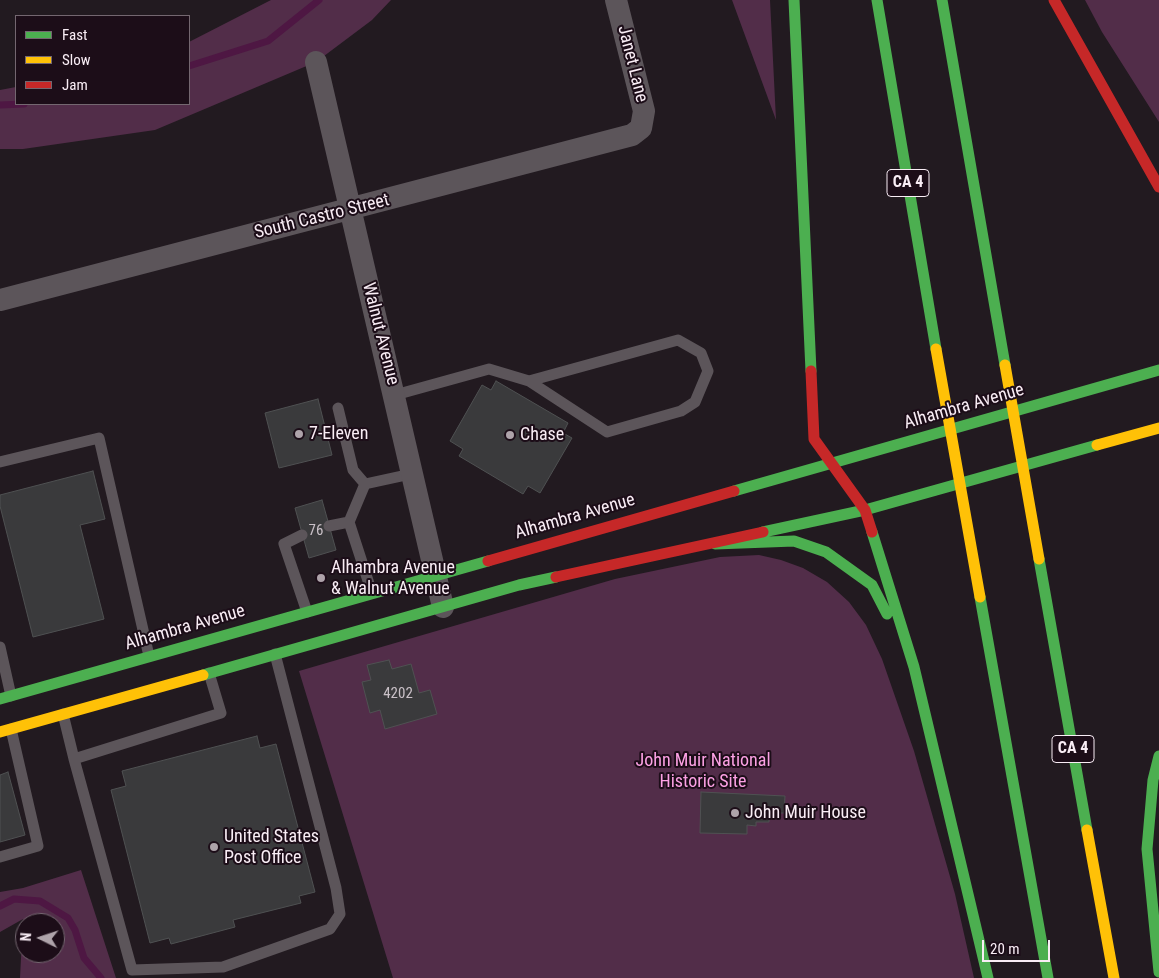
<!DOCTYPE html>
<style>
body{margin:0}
#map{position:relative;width:1159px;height:978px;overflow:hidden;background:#221a20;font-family:"Roboto Condensed",sans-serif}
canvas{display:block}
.legend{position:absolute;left:15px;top:15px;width:175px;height:90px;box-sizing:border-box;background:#1c0d18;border:1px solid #746770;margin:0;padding:6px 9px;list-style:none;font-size:15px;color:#f9edf5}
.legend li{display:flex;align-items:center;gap:10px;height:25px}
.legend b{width:25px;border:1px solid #746770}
.north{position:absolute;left:15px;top:913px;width:50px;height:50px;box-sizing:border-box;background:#1c0d18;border:1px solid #746770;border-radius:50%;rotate:274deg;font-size:14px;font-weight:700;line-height:20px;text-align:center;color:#f9edf5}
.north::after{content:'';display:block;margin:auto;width:18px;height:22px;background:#aea3aa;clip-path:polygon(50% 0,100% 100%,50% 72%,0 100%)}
.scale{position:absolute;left:982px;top:940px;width:68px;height:22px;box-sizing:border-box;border:2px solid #f9edf5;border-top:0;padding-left:6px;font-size:15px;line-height:18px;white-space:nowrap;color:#f9edf5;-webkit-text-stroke:4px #1c0d18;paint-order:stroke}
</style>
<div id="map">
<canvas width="1159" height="978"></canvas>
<ul class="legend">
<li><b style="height:6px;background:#4caf50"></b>Fast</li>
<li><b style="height:6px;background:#ffc107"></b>Slow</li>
<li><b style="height:6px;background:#c62828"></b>Jam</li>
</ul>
<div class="north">N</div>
<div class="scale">20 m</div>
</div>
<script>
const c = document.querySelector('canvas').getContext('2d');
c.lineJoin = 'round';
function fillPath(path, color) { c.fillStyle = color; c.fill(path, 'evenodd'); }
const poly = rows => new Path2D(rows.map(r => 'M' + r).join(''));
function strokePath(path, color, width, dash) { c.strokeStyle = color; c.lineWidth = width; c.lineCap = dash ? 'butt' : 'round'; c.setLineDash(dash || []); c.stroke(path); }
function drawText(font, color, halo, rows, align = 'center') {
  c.font = font + ' "Roboto Condensed",sans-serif'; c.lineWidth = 4; c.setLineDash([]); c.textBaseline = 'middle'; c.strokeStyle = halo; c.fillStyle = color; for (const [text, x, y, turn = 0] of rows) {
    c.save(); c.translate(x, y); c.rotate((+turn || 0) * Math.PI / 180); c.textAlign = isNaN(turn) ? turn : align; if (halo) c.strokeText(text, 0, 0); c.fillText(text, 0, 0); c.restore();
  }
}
const green = poly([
 [271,0,391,0,372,20,316,62,155,130,23,149,0,149,0,90,16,87,16,104,189,104,189,42],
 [732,0,770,0,776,120],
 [1085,0,1159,0,1159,122,1102,32],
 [759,555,781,560,803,568,827,582,849,602,866,625,882,659,914,751,955,894,974,978,393,978,299,671,615,579,720,557],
 [81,870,116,978,20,978,23,919,0,932,0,892,23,888],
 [25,923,55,923,55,953,25,953]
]);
const stream = poly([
 [189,66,268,41,319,0],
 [0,105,24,104],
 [0,906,14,899,40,901,68,918,75,930,84,958,101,978]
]);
const building = poly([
 [496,381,568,423,563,433,572,438,540,493,528,486,523,494,459,456,463,449,450,441,482,385,491,390,496,381],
 [318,399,332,455,279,468,265,413,318,399],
 [93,471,105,519,80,525,104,619,33,637,0,506,0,495,93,471],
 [322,500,336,550,309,558,295,508,322,500],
 [389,660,392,669,411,664,419,693,430,690,437,714,385,729,380,710,370,713,362,682,371,680,367,665,389,660],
 [257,736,260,748,276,744,315,892,299,896,301,903,233,920,235,927,171,944,169,938,150,943,111,790,126,786,122,771,257,736],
 [8,772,25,835,0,842,0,775,8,772],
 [701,792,785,796,784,813,769,813,769,822,756,822,756,826,747,825,747,834,700,833,701,792]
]);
const lane = poly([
 [395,395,489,369,529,381,607,432,681,411,695,402,708,371,701,353,678,340,529,381],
 [338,408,353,470,365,484],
 [0,462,99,438,149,656],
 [349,522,365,484,411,474],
 [329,526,349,522,372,593],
 [302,535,284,544,307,612],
 [0,647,11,696],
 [63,714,74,759,221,713,209,673],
 [74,759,132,970,223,967,330,929,340,914,336,888,275,654],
 [0,857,38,846,11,729]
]);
const street = poly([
 [316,62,443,607],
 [0,300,632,135,641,128,644,111,616,0]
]);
const fast = poly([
 [794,0,811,371],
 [877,0,936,349],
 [942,0,1005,365],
 [734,491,1159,370],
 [763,532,865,510,1097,445],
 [872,532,914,667,988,978],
 [715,544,794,541,826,552,872,585,887,614],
 [1039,559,1087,830],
 [980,597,1048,978],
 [203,675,519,585,556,577],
 [0,699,488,561],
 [1159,756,1153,780,1147,849,1159,972]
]);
const slow = poly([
 [936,349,980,597],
 [1005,365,1039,559],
 [1097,445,1159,428],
 [0,732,203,675],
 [1087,830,1114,978]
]);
const jam = poly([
 [1054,0,1159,187],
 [811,371,814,439,865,510,872,532],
 [488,561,734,491],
 [556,577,763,532]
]);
const markers = [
 [299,434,5,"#aea3aa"],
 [510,435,5,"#aea3aa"],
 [321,578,5,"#aea3aa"],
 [735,813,5,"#aea3aa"],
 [214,847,5,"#aea3aa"]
];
const numberNames = [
 ["76",316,531],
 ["4202",398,694]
];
const shields = [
 [908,183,42],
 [1073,749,42]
];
const shieldNames = [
 ["CA 4",908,183],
 ["CA 4",1073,749]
];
const streetNames = [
 ["Janet Lane",632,64,76],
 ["South Castro Street",322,217,-14],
 ["Walnut Avenue",380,334,76],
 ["Alhambra Avenue",964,407,-16],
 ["Alhambra Avenue",575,517,-16],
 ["Alhambra Avenue",185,628,-16]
];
const poiNames = [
 ["7-Eleven",309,434],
 ["Chase",520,435],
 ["Alhambra Avenue",331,568],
 ["& Walnut Avenue",331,589],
 ["John Muir House",745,813],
 ["United States",224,837],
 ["Post Office",224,858]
];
const parkNames = [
 ["John Muir National",703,761],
 ["Historic Site",703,782]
];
fillPath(green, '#522d49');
strokePath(stream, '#4e1743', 7);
fillPath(building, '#3a3a3c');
strokePath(building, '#4f5152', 1);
strokePath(lane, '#5c555a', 11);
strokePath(street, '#5c555a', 22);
strokePath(fast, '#4caf50', 11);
strokePath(slow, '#ffc107', 11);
strokePath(jam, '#c62828', 11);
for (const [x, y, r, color] of markers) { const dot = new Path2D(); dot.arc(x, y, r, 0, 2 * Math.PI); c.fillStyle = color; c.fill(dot); strokePath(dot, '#1c0d18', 2); }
drawText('15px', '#c9c0c7', null, numberNames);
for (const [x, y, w] of shields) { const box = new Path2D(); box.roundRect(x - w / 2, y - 13.5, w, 27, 4); c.fillStyle = '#1c0d18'; c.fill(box); strokePath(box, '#f9edf5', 1); }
drawText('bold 16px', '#f9edf5', null, shieldNames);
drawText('18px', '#f9edf5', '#1c0d18', streetNames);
drawText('18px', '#f9edf5', '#1c0d18', poiNames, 'left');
drawText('18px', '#fca1e4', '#1c0d18', parkNames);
</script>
